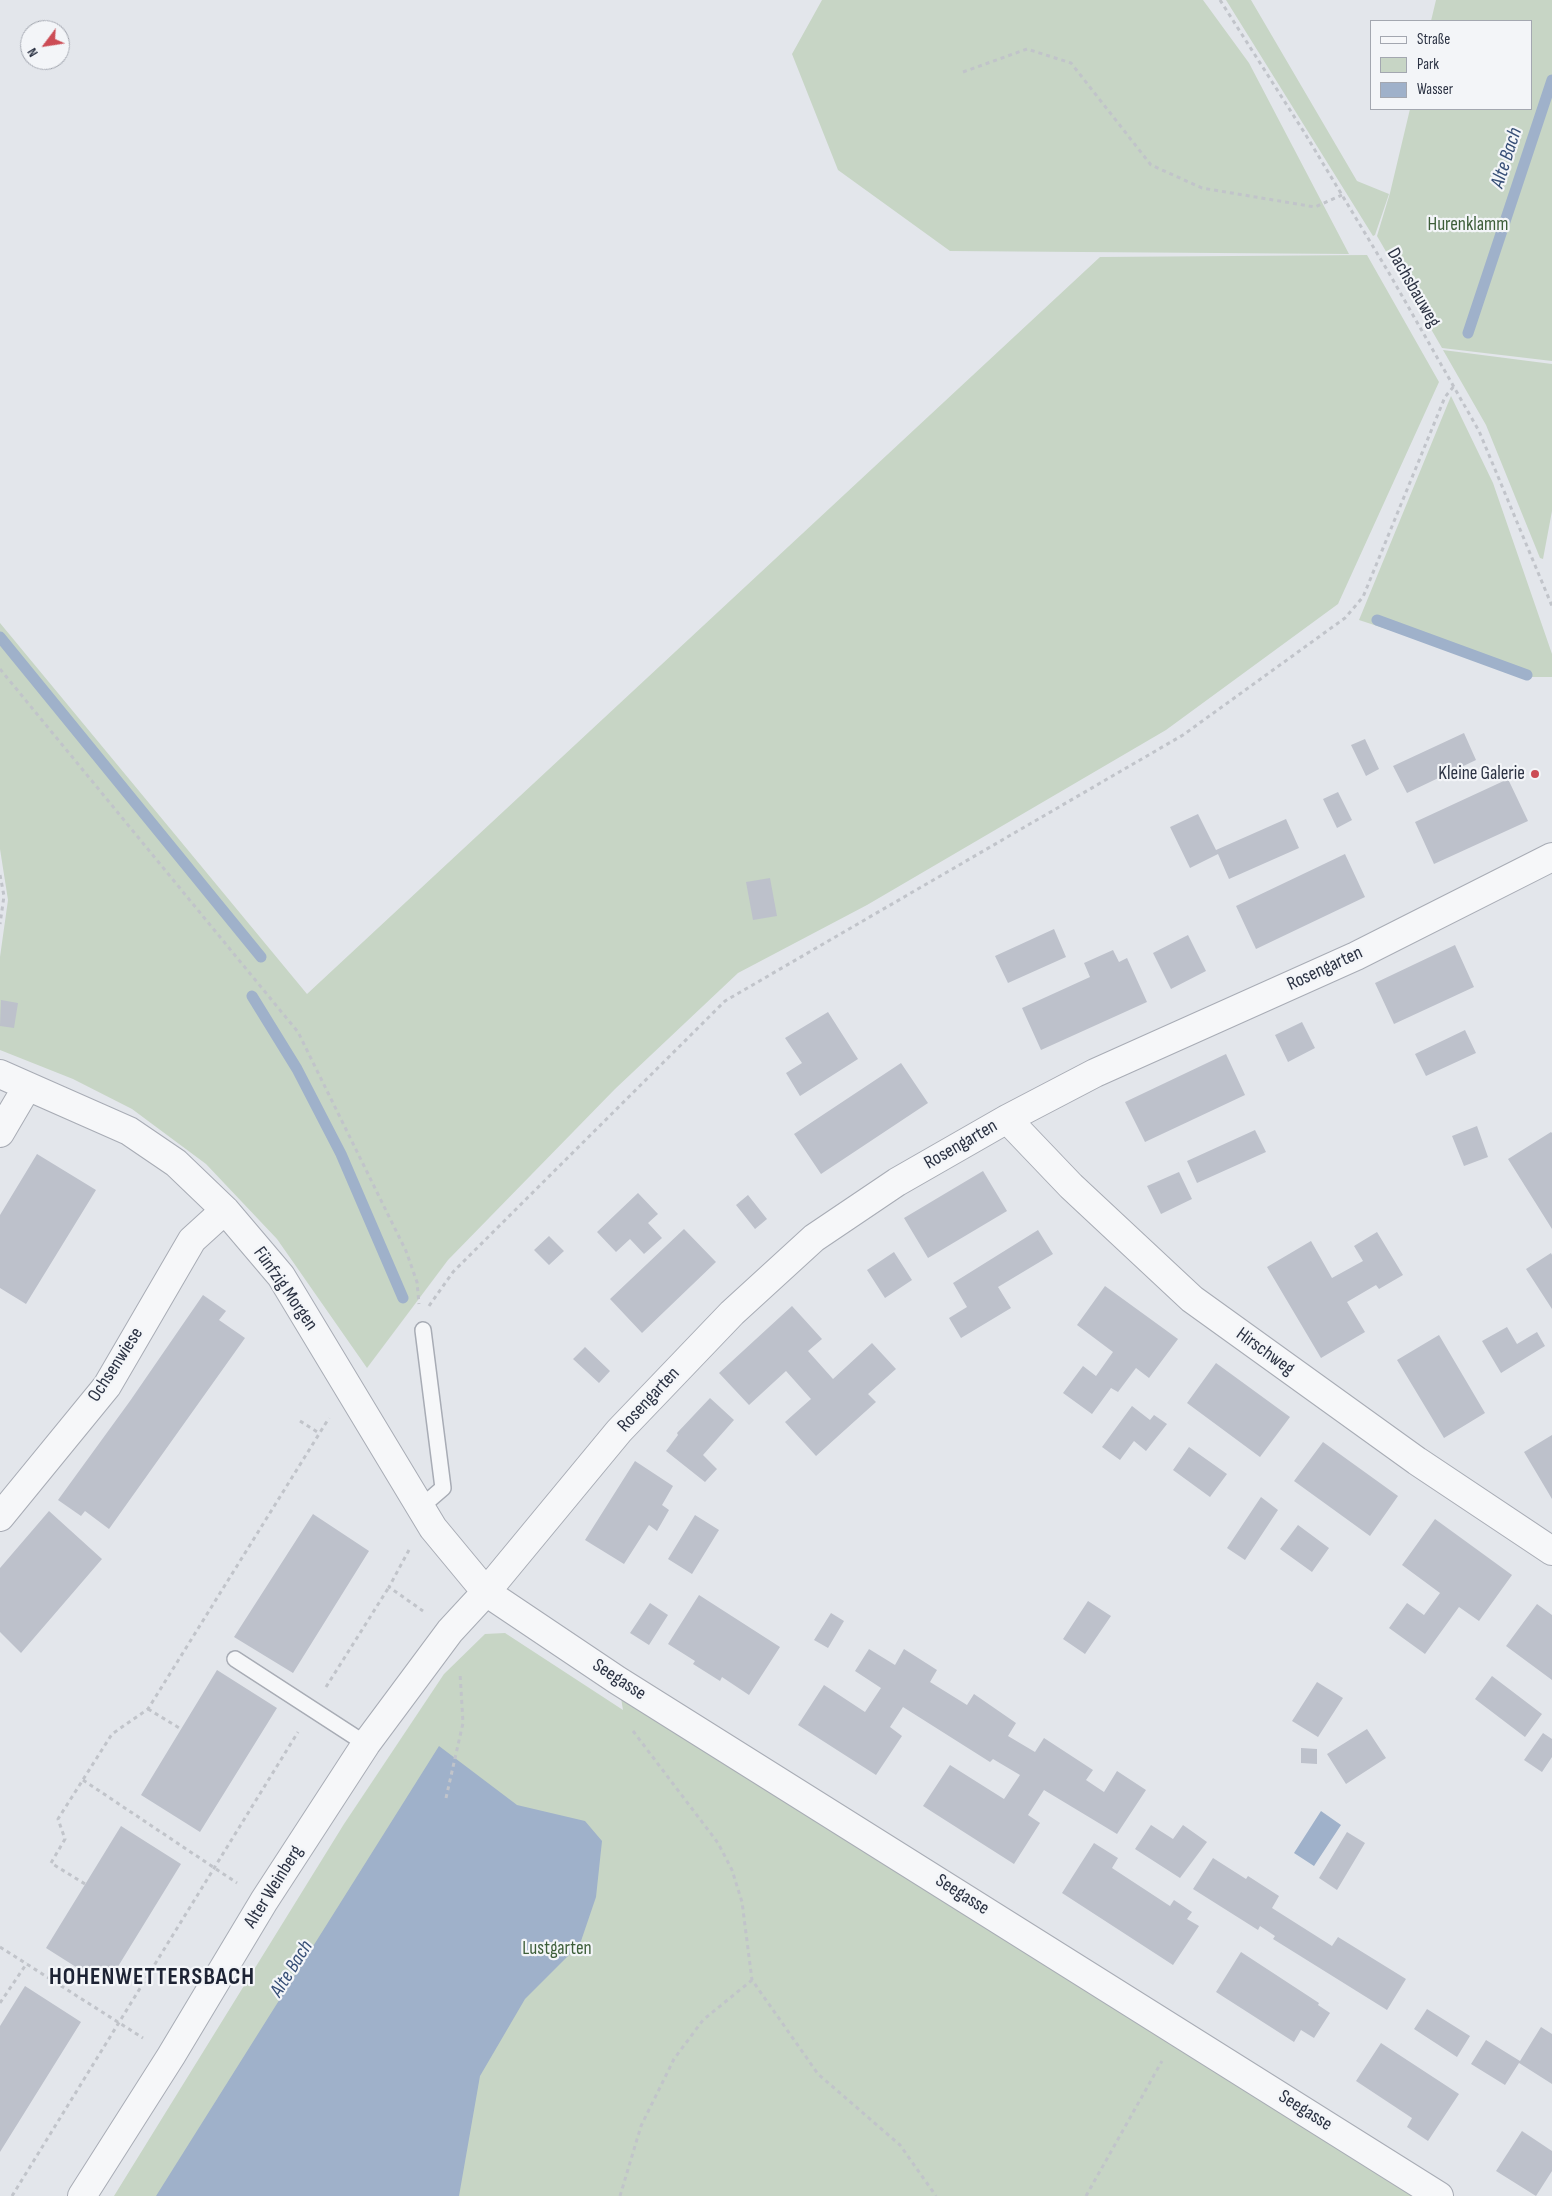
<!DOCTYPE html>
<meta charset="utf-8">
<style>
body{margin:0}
#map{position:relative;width:1552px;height:2196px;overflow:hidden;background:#e3e6eb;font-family:"Sofia Sans Condensed",sans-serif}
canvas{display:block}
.legend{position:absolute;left:1370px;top:20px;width:162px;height:90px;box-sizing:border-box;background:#f3f5f8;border:1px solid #a3a7b0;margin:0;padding:6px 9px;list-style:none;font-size:15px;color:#2b3243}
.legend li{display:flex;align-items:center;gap:10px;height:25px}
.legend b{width:25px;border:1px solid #a3a7b0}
.north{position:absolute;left:20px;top:20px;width:50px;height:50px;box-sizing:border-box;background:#f3f5f8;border:1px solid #a3a7b0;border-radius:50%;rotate:239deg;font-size:14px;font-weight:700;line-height:20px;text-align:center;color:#2b3243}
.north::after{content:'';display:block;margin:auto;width:18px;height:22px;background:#cc4c55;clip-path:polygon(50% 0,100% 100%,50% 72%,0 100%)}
</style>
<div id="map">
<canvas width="1552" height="2196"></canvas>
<ul class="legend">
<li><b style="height:6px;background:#f6f7f9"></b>Straße</li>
<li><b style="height:14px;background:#c7d5c5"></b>Park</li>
<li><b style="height:14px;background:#9fb1ca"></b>Wasser</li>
</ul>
<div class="north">N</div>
</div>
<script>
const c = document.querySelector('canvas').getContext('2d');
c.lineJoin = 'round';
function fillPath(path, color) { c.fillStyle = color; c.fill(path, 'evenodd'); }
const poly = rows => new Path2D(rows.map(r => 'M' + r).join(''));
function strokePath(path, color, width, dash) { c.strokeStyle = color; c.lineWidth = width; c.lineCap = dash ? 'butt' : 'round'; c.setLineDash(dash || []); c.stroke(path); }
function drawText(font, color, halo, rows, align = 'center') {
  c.font = font + ' "Sofia Sans Condensed",sans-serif'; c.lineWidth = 4.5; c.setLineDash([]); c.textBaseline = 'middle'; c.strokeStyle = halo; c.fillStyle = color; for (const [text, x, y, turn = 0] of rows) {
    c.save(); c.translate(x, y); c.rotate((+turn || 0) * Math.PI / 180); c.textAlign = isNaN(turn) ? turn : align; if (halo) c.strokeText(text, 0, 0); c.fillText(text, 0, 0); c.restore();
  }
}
const green = poly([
 [822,0,1203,0,1249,63,1349,254,950,251,838,170,792,54],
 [1226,0,1251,0,1357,181,1389,194,1375,235,1373,236],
 [1436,0,1552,0,1552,361,1442,348,1377,236,1390,193,1410,109,1531,109,1531,21,1431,21],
 [1367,255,1439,382,1338,604,1166,730,867,905,738,973,615,1089,448,1260,367,1368,277,1239,206,1164,132,1109,73,1079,0,1050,0,957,8,900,0,849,0,623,307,994,1100,257],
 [1443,350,1552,364,1552,511,1543,559,1540,558,1486,425],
 [1451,396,1493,483,1552,654,1552,677,1532,677,1359,620],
 [505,1633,623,1710,621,1698,1412,2196,114,2196,344,1824,444,1674,485,1634]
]);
const water = poly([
 [439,1746,517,1805,585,1821,602,1841,596,1897,580,1944,525,1999,480,2076,459,2196,156,2196],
 [1321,1811,1341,1825,1314,1866,1294,1853]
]);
const stream = poly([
 [1468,333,1552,80],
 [1377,620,1527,675],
 [0,637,261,957],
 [252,996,297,1069,341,1154,403,1298]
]);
const building = poly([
 [1464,733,1476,760,1407,793,1393,766],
 [1365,739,1379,769,1366,776,1351,745],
 [1508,779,1528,821,1434,864,1415,822],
 [1338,792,1352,820,1337,828,1323,799],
 [1198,814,1216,850,1286,819,1299,848,1229,879,1218,854,1190,868,1170,827],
 [1345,854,1365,897,1256,949,1236,906],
 [770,878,777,916,753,920,746,882],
 [1054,929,1066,957,1008,983,995,956],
 [1188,935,1206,971,1171,989,1153,953],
 [1455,945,1474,987,1394,1024,1375,983],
 [1113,950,1119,962,1127,958,1147,1002,1041,1050,1022,1008,1090,977,1084,963],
 [1,1000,18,1003,14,1028,0,1026],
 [828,1012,858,1059,800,1096,786,1073,802,1063,785,1038],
 [1302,1022,1315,1048,1288,1062,1275,1035],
 [1465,1030,1476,1053,1426,1076,1415,1054],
 [1226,1054,1245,1095,1145,1142,1125,1102],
 [901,1063,928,1103,821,1174,794,1134],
 [1477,1126,1488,1157,1464,1166,1452,1136],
 [1255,1130,1266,1152,1197,1183,1187,1161],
 [1551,1132,1552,1133,1552,1229,1508,1159],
 [37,1154,96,1190,26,1304,0,1288,0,1215],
 [983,1171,1007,1211,928,1258,904,1218],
 [1179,1172,1192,1199,1161,1214,1147,1186],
 [638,1193,658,1214,648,1223,662,1238,644,1254,630,1239,616,1252,597,1232],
 [748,1195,767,1219,755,1229,736,1205],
 [684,1229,716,1262,642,1333,610,1299],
 [1038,1230,1053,1254,998,1287,1011,1308,961,1338,949,1318,967,1307,953,1283],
 [1377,1232,1403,1275,1379,1289,1376,1285,1347,1302,1365,1332,1321,1358,1267,1267,1311,1241,1332,1278,1363,1261,1354,1246],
 [549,1236,564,1251,549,1265,534,1250],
 [894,1252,912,1280,885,1298,867,1270],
 [1551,1253,1552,1255,1552,1309,1526,1269],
 [1105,1286,1178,1339,1149,1378,1136,1368,1118,1392,1111,1388,1092,1414,1063,1393,1083,1366,1096,1376,1113,1352,1077,1325],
 [203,1295,226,1311,219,1320,245,1338,109,1529,85,1511,81,1516,58,1500,130,1401],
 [792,1306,822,1339,808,1351,833,1379,872,1343,896,1369,868,1394,876,1402,816,1456,785,1422,811,1399,786,1371,749,1405,719,1373],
 [1507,1327,1517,1344,1537,1332,1545,1346,1501,1373,1482,1341],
 [1439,1335,1485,1413,1444,1438,1397,1360],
 [585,1347,610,1371,599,1383,573,1359],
 [1216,1363,1290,1417,1260,1457,1187,1403],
 [710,1398,734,1420,703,1455,717,1469,705,1482,666,1451,678,1435,677,1433],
 [1132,1406,1150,1420,1154,1415,1167,1424,1146,1451,1134,1441,1120,1460,1102,1447],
 [1552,1435,1552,1499,1524,1452],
 [1323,1442,1398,1496,1370,1536,1294,1481],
 [1189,1447,1227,1474,1210,1497,1173,1470],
 [635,1461,673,1486,662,1505,669,1510,657,1531,649,1525,624,1564,585,1540],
 [1261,1497,1278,1510,1245,1560,1227,1548],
 [49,1511,102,1559,21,1653,0,1632,0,1568],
 [313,1514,369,1551,293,1673,234,1637],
 [695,1515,719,1530,692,1574,668,1559],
 [1435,1519,1512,1575,1479,1621,1459,1607,1425,1654,1389,1628,1407,1603,1424,1615,1440,1593,1402,1565],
 [1298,1525,1329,1548,1312,1572,1280,1549],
 [699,1595,780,1647,749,1695,722,1677,720,1681,693,1664,695,1661,668,1644],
 [1088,1601,1111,1616,1085,1654,1063,1639],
 [650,1603,668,1615,649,1645,630,1633],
 [1537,1604,1552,1615,1552,1680,1506,1646],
 [831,1613,844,1621,828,1648,814,1640],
 [869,1649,895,1665,904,1649,937,1670,930,1682,967,1705,974,1694,1016,1723,1008,1736,1035,1752,1044,1738,1093,1770,1086,1780,1104,1792,1117,1771,1146,1790,1117,1834,1044,1790,1028,1815,1040,1823,1014,1864,923,1806,950,1765,1004,1799,1020,1775,993,1759,990,1762,903,1707,890,1727,902,1736,876,1775,798,1725,824,1685,865,1712,881,1688,855,1671],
 [217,1670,277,1708,200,1832,141,1795],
 [1492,1676,1542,1714,1525,1737,1475,1699],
 [1317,1682,1343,1698,1318,1737,1292,1721],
 [1367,1729,1386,1758,1346,1784,1327,1754],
 [1543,1733,1552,1739,1552,1757,1542,1772,1524,1760],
 [1301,1748,1317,1749,1317,1764,1301,1763],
 [1151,1825,1173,1839,1183,1825,1207,1842,1180,1878,1135,1849],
 [121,1826,181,1864,106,1986,46,1948],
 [1347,1832,1365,1843,1337,1890,1319,1878],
 [1094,1843,1118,1858,1112,1868,1170,1906,1174,1900,1192,1912,1187,1919,1199,1926,1173,1965,1062,1893],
 [1213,1858,1246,1879,1248,1876,1279,1896,1272,1908,1332,1946,1338,1937,1406,1979,1387,2010,1273,1939,1275,1936,1260,1926,1258,1930,1193,1889],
 [1241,1952,1319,2003,1318,2005,1330,2013,1314,2038,1301,2030,1294,2042,1216,1992],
 [25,1986,81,2022,0,2152,0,2026],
 [1427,2009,1470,2036,1457,2057,1414,2029],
 [1541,2027,1552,2034,1552,2084,1519,2063,1505,2085,1471,2064,1486,2040,1520,2061],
 [1381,2043,1459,2094,1428,2141,1407,2127,1412,2118,1356,2081],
 [1522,2131,1552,2151,1552,2171,1536,2196,1496,2171]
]);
const path = poly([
 [1220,0,1304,132,1389,273,1479,431,1552,606],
 [963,72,1027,49,1071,63,1151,165,1202,188,1315,207,1342,195],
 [0,669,298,1032,406,1251,417,1282,419,1304],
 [0,875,4,896,0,924],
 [429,1306,453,1272,725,1001,1183,735,1345,618,1363,597,1445,397,1454,386],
 [300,1421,319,1433],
 [409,1550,389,1587,423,1611],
 [326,1687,389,1587],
 [148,1709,181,1729],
 [633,1731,718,1843,732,1870,742,1902,752,1980,818,2074,900,2145,936,2196],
 [83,1780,237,1883],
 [446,1798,463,1723,460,1673],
 [85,1884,51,1863,65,1839,58,1819,112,1734,148,1709,329,1418],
 [0,1947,143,2038],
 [0,2003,27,1963],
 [12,2196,298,1732],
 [620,2196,641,2126,674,2059,703,2020,752,1980],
 [1086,2196,1162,2061]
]);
const service = poly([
 [421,1507,443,1488,423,1330],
 [235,1659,366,1744]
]);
const minor = poly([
 [0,1074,129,1131,176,1163,225,1210,281,1276,433,1528,486,1592,617,1680,1439,2196],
 [1007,1119,1071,1186,1192,1299,1417,1461,1552,1551],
 [0,1133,27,1087],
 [0,1517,107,1386,192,1240,225,1210],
 [82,2196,171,2056,264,1901,366,1744,450,1631,486,1592,619,1431,732,1313,814,1238,897,1182,1007,1119,1095,1073,1356,956,1552,857]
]);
const markers = [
 [1535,774,5,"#cc4c55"]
];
const parkNames = [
 ["Hurenklamm",1468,225],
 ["Lustgarten",557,1949]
];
const streetNames = [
 ["Dachsbauweg",1413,288,60],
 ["Rosengarten",1325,969,-25],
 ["Rosengarten",961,1145,-30],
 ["Fünfzig Morgen",285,1289,55],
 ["Hirschweg",1265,1352,36],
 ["Ochsenwiese",116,1365,-57],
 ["Rosengarten",649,1400,-47],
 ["Seegasse",619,1680,33],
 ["Alter Weinberg",274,1887,-58],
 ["Seegasse",962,1895,32],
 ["Seegasse",1305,2111,32]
];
const poiNames = [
 ["Kleine Galerie",1525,774]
];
const waterNames = [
 ["Alte Bach",1507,158,-72],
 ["Alte Bach",292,1969,-58]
];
const districtNames = [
 ["HOHENWETTERSBACH",152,1978]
];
fillPath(green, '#c7d5c5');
fillPath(water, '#9fb1ca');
strokePath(stream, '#9fb1ca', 11);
fillPath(building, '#bdc1cb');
strokePath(service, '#a8acb5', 18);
strokePath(minor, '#a8acb5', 30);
strokePath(path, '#c1c4ca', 3, [4, 4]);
strokePath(service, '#f6f7f9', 15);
strokePath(minor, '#f6f7f9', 28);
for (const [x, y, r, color] of markers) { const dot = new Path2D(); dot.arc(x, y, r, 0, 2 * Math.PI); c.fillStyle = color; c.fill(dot); strokePath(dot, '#f3f5f8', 2); }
drawText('19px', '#3d5e39', '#f3f5f8', parkNames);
drawText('19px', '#2b3243', '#f3f5f8', streetNames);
drawText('19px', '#2b3243', '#f3f5f8', poiNames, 'right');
drawText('italic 20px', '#364e76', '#f3f5f8', waterNames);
c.letterSpacing = '1px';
drawText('bold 24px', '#1d2334', '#f3f5f8', districtNames);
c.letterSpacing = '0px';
</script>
